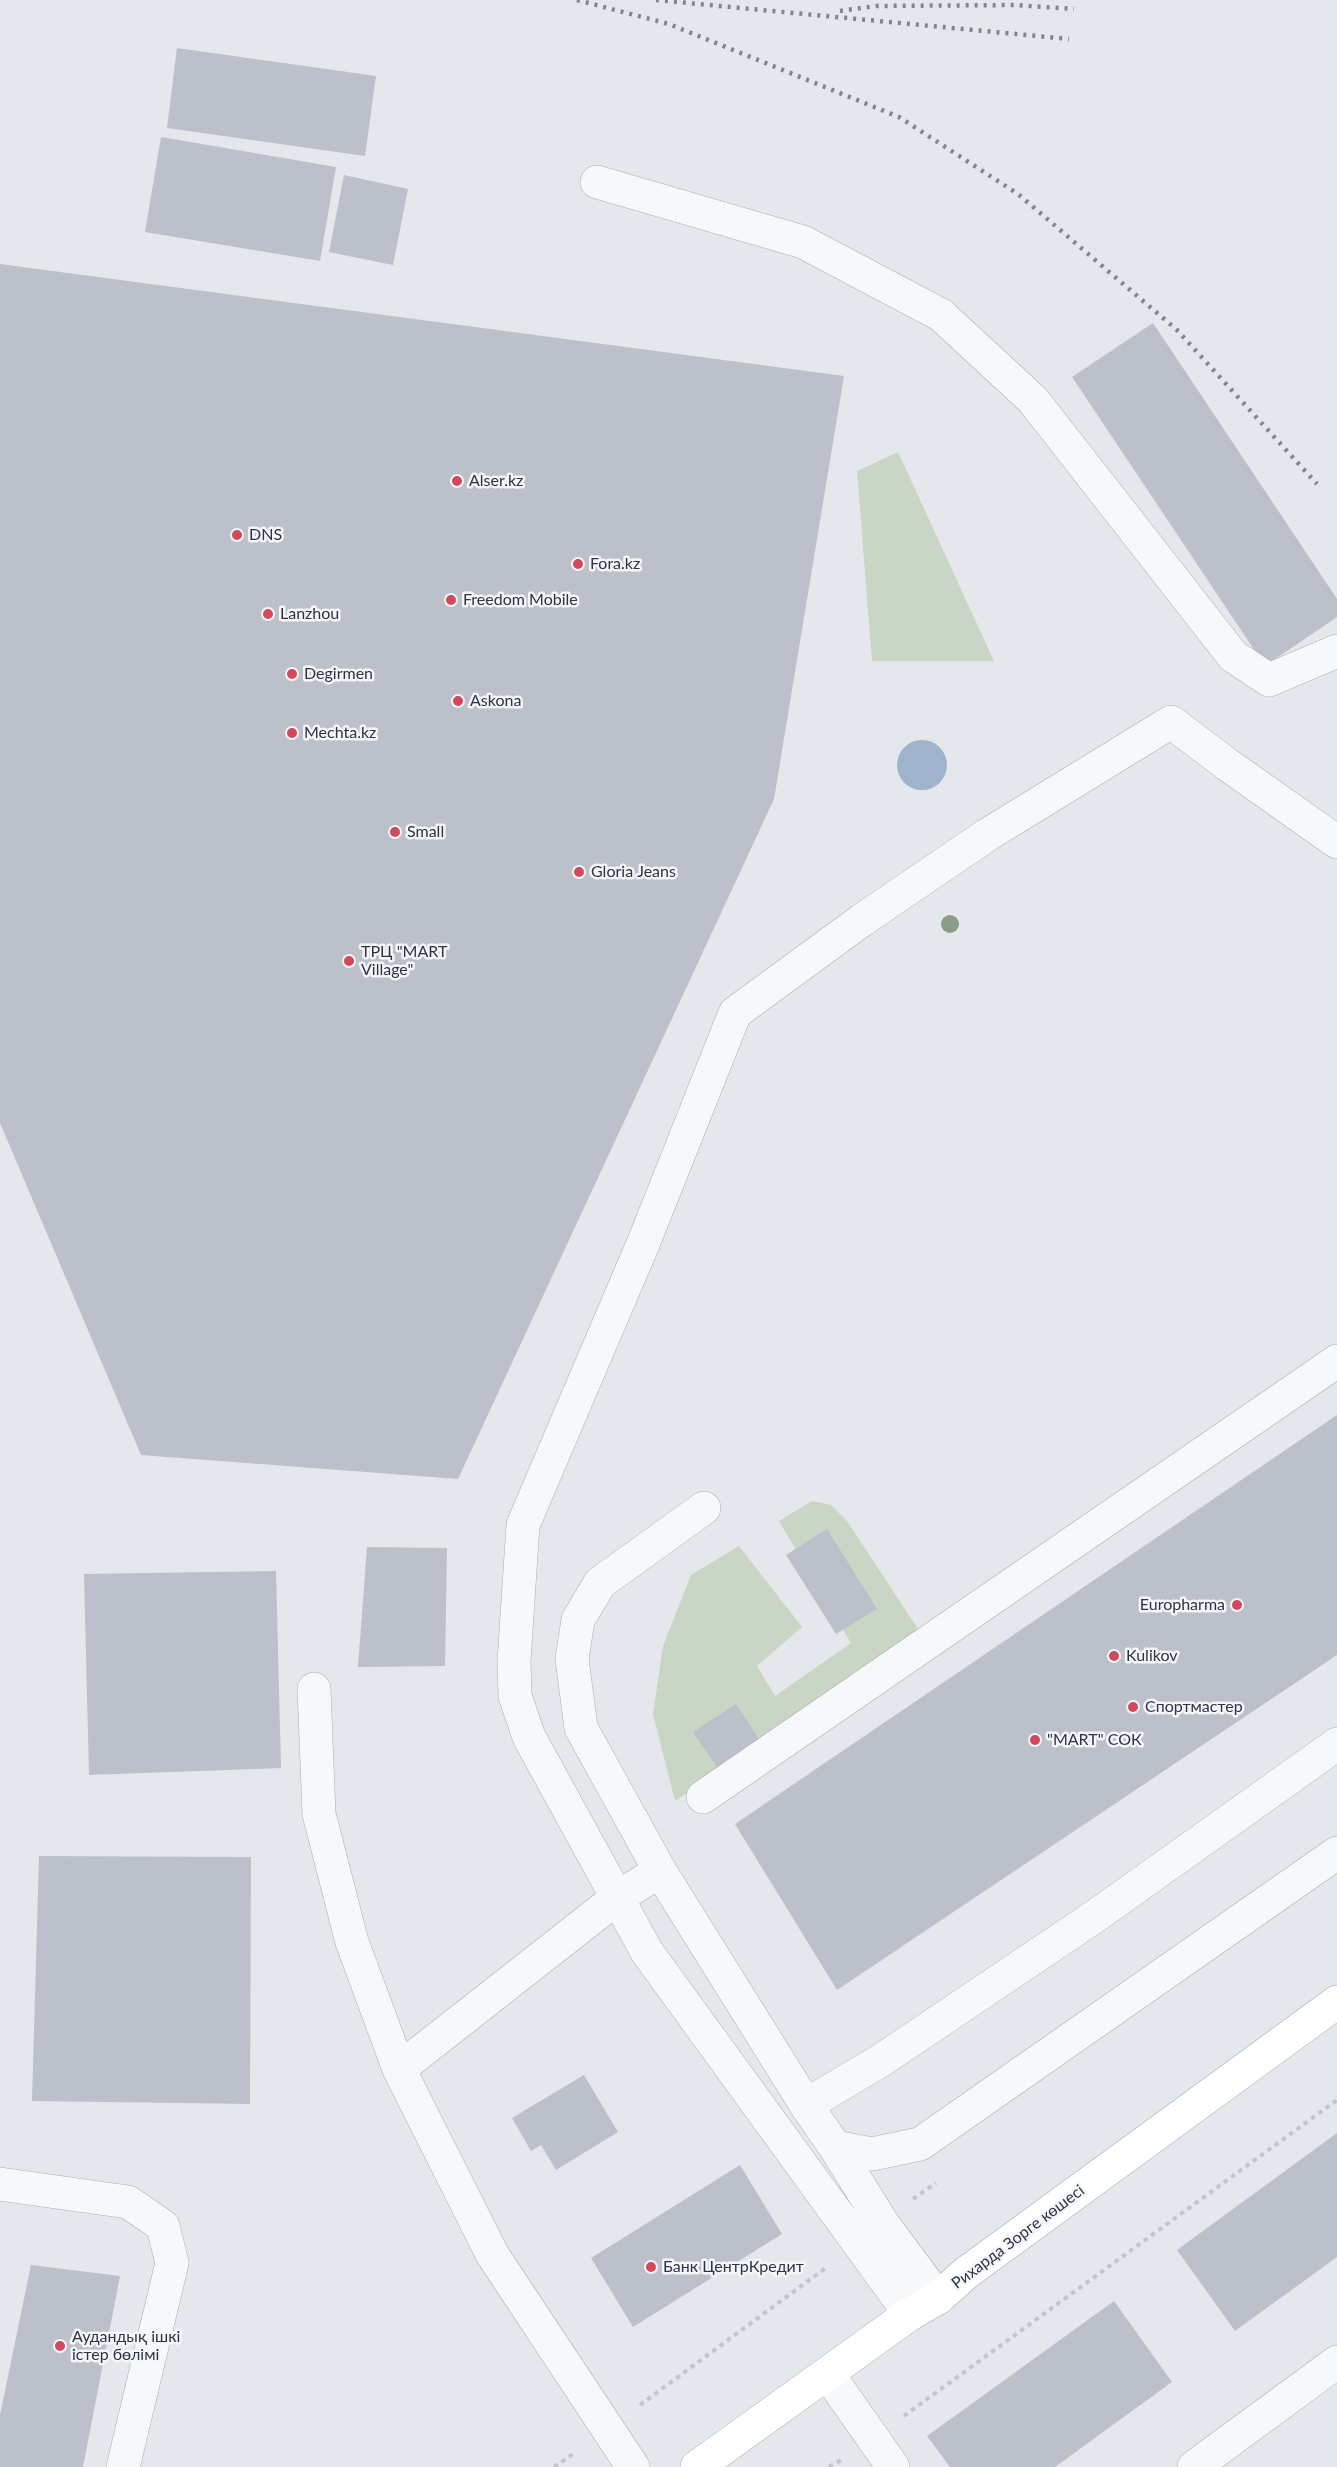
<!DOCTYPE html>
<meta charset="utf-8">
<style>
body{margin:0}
canvas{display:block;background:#e4e7ec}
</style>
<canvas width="1337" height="2467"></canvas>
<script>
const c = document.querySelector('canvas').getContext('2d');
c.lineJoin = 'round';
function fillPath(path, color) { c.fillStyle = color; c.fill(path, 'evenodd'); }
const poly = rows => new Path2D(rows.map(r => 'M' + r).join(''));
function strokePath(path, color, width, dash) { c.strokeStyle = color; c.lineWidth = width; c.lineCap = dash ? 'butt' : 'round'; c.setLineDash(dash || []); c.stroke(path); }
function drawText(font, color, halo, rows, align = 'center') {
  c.font = font + ' Lato,sans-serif'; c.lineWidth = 5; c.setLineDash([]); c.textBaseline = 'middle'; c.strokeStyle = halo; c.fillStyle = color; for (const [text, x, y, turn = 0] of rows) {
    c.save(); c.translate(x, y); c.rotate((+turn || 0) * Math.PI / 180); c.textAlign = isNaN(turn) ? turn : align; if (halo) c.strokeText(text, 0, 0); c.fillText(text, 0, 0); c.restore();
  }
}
const green = poly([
 [898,452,994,661,872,661,857,471],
 [812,1501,831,1505,847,1521,922,1635,675,1801,653,1714,663,1646,691,1575,739,1546,802,1627,757,1666,775,1696,851,1643,779,1521]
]);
const water = poly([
 '897 765a25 25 0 1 1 50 0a25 25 0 1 1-50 0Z'
]);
const building = poly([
 [177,48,376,76,365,156,167,128],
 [161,137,336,167,320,261,145,232],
 [344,175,408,189,393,265,329,252],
 [0,264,844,376,774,799,458,1479,141,1455,0,1123],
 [1153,323,1337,599,1337,617,1265,666,1072,377],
 [1337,1415,1337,1655,837,1990,735,1824],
 [827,1529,877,1609,836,1634,786,1555],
 [367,1547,447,1548,445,1666,358,1667],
 [276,1571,281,1768,89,1775,84,1574],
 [736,1704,764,1747,722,1775,693,1732],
 [39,1856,251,1857,250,2104,32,2101],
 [584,2075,618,2132,556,2170,541,2145,531,2151,512,2118],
 [1337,2133,1337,2257,1235,2331,1177,2250],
 [740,2165,782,2234,633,2327,591,2258],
 [31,2265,120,2276,83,2467,0,2467,0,2415],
 [1114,2301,1172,2382,1055,2467,950,2467,927,2436]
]);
const path = poly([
 [913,2199,936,2183],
 [640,2405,827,2267],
 [904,2416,1337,2100],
 [554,2467,576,2452],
 [829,2467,841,2460]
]);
const minor = poly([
 [597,182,803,242,941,315,1033,400,1233,656,1269,680,1337,651],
 [704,1508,600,1583,578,1620,572,1659,581,1728,660,1871,806,2105,835,2147,883,2224,938,2298],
 [314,1689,319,1814,352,1942,399,2069,492,2254,633,2467],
 [703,1797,1337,1361],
 [399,2069,617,1898,660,1871],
 [806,2105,880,2061,1094,1917,1337,1744],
 [835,2147,872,2154,920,2144,1337,1853],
 [0,2184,128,2202,163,2226,172,2263,123,2467],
 [910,2314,647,1952,529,1737,515,1696,514,1661,523,1525,643,1244,735,1013,862,920,987,835,1171,722,1228,765,1337,842],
 [828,2374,893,2467],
 [1194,2467,1337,2362]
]);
const major = poly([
 [697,2467,910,2314,938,2298,966,2273,1337,2002]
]);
const rail = poly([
 [577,0,669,24,899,117,1018,194,1177,330,1317,484],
 [656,0,1069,39],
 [840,11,876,6,1015,5,1074,9]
]);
const trees = [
 [950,924]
];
const markers = [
 [457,481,6,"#d1495b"],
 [237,535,6,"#d1495b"],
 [578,564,6,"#d1495b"],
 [451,600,6,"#d1495b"],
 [268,614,6,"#d1495b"],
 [292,674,6,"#d1495b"],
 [458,701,6,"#d1495b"],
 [292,733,6,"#d1495b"],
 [395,832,6,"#d1495b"],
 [579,872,6,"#d1495b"],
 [349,961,6,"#d1495b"],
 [1237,1605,6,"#d1495b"],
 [1114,1656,6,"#d1495b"],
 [1133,1707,6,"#d1495b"],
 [1035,1740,6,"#d1495b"],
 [651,2267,6,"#d1495b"],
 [60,2346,6,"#d1495b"]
];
const poiNames = [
 ["Alser.kz",469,481],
 ["DNS",249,535],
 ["Fora.kz",590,564],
 ["Freedom Mobile",463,600],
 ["Lanzhou",280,614],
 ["Degirmen",304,674],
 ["Askona",470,701],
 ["Mechta.kz",304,733],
 ["Small",407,832],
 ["Gloria Jeans",591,872],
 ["ТРЦ \"MART",361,952],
 ["Village\"",361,970],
 ["Europharma",1225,1605,"right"],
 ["Kulikov",1126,1656],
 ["Спортмастер",1145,1707],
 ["\"MART\" СОК",1047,1740],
 ["Банк ЦентрКредит",663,2267],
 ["Аудандық ішкі",72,2337],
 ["істер бөлімі",72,2355]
];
const streetNames = [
 ["Рихарда Зорге көшесі",1018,2237,-37]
];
fillPath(green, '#c9d6c5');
fillPath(water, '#9fb4cc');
fillPath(building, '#bbc0ca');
strokePath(minor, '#a9aeb7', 34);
strokePath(major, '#a3abb8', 34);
strokePath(path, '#c2c5cb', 4, [4.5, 4.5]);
strokePath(minor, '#f7f8fa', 33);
strokePath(major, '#fff', 33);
strokePath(rail, '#7d8696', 4.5, [3, 6]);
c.fillStyle = '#899d89';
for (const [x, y] of trees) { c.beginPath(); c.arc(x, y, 9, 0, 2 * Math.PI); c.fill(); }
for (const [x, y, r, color] of markers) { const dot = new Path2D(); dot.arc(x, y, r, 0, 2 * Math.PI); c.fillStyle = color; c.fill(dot); strokePath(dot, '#f4f6f9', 2); }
drawText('16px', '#2b3445', '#f4f6f9', poiNames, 'left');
drawText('16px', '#2b3445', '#f4f6f9', streetNames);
</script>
